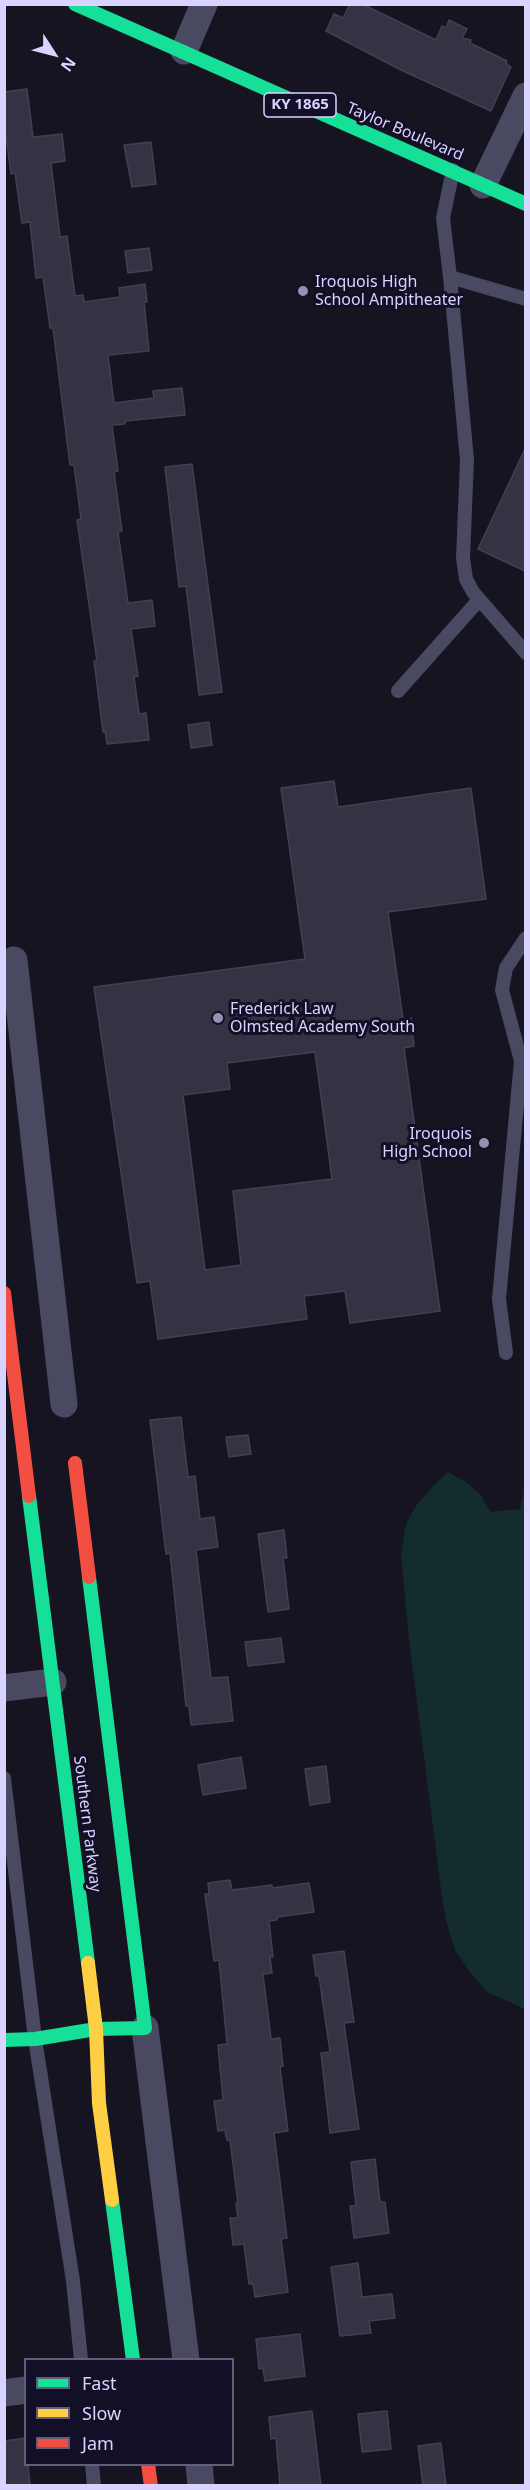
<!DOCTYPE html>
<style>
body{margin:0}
#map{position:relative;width:530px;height:2490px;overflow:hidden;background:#161421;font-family:"Noto Sans",sans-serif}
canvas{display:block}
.frame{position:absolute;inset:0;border:6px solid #d9d4ff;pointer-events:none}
.legend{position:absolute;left:24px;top:2358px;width:210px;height:108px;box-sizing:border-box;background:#130f26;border:2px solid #625e7d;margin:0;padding:8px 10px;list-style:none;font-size:18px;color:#d9d4ff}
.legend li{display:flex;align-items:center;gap:12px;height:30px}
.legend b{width:30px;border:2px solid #625e7d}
.north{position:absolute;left:24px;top:24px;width:60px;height:60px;-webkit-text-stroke:4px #130f26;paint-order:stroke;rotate:126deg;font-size:16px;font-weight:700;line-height:24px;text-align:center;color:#d9d4ff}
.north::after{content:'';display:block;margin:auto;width:21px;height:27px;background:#d9d4ff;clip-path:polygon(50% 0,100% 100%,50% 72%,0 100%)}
</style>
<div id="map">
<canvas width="530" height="2490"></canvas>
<div class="frame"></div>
<ul class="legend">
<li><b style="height:8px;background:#16e098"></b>Fast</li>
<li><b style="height:8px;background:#ffcf43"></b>Slow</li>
<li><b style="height:8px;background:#f24e42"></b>Jam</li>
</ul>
<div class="north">N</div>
</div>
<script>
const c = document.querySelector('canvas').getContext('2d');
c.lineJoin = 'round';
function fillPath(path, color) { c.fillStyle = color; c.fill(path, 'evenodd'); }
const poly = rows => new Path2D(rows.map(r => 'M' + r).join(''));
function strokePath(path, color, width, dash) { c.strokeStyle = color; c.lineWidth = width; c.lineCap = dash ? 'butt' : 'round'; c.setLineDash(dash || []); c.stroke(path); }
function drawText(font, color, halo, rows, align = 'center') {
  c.font = font + ' "Noto Sans",sans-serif'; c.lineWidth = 6; c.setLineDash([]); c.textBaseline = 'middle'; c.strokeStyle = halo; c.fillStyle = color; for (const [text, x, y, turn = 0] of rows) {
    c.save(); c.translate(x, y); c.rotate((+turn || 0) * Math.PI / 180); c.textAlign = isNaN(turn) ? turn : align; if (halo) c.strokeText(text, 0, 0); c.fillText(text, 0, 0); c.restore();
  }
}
const green = poly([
 [448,1472,466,1482,481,1495,490,1512,520,1509,525,1486,525,2009,487,1992,470,1972,455,1950,447,1924,442,1897,409,1640,401,1555,406,1524,415,1507,435,1484]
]);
const building = poly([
 [350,4,362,4,436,40,442,26,446,28,449,20,467,29,462,38,471,40,470,43,507,61,506,64,511,67,491,111,401,70,326,31,334,14,343,18,350,4],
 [27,89,33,137,62,134,65,161,51,163,60,237,67,236,75,296,83,295,84,302,120,297,119,288,145,284,147,302,144,302,149,351,108,355,114,403,154,398,153,391,182,388,185,415,125,421,125,424,112,425,118,471,114,472,122,531,118,532,128,603,152,600,155,626,131,629,138,676,134,677,139,714,146,713,149,740,107,744,105,731,103,732,94,661,97,661,77,520,81,519,74,465,70,465,53,328,50,328,43,277,36,278,30,222,22,223,15,173,11,174,4,120,4,92,27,89],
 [151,142,156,184,132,187,124,145,151,142],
 [149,248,152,270,128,273,125,251,149,248],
 [525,449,525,571,478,549,525,449],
 [192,464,222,692,199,695,186,586,179,587,165,467,192,464],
 [209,722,212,745,191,748,188,725,209,722],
 [334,781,338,807,471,788,486,899,388,912,403,1019,411,1018,414,1046,404,1048,440,1311,350,1323,345,1291,304,1296,307,1319,158,1339,150,1281,137,1283,94,987,305,959,281,788,334,781],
 [315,1052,332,1179,233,1191,241,1265,205,1270,183,1095,230,1089,227,1063,315,1052],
 [181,1417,188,1477,195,1476,200,1519,214,1517,218,1547,196,1550,211,1678,228,1677,233,1721,191,1725,189,1706,186,1706,170,1553,166,1554,150,1420,181,1417],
 [248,1435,251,1454,229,1457,226,1437,248,1435],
 [284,1530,287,1558,283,1558,289,1609,268,1612,258,1534,284,1530],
 [281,1638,284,1662,248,1666,245,1642,281,1638],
 [241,1757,246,1788,203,1795,198,1765,241,1757],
 [326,1766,330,1802,310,1805,305,1769,326,1766],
 [230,1880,232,1890,272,1885,272,1888,309,1883,314,1912,277,1917,277,1920,269,1921,273,1957,270,1957,272,1973,263,1974,271,2039,280,2038,283,2066,280,2067,288,2131,274,2133,287,2238,281,2239,288,2292,255,2297,253,2284,249,2284,244,2244,233,2245,230,2218,238,2218,236,2203,238,2203,230,2140,227,2140,225,2130,218,2131,214,2101,223,2100,218,2045,227,2044,219,1960,214,1961,205,1894,209,1894,208,1883,230,1880],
 [344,1951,354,2022,344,2023,359,2129,330,2133,321,2053,330,2052,319,1976,316,1976,313,1955,344,1951],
 [375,2159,380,2202,385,2202,389,2233,354,2238,350,2206,356,2206,351,2162,375,2159],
 [358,2263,362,2297,392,2294,395,2318,369,2321,371,2333,340,2336,331,2267,358,2263],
 [300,2334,305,2376,265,2381,263,2368,259,2369,256,2339,300,2334],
 [312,2411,321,2486,280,2486,276,2438,271,2439,269,2417,312,2411],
 [387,2411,391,2449,362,2452,358,2414,387,2411],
 [26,2438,26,2464,28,2464,30,2486,4,2486,4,2441,26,2438],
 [441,2443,446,2486,423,2486,418,2446,441,2443]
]);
const lane = poly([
 [453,170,443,218,450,277,526,299],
 [450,277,467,460,463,558,466,579,473,592,526,653],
 [398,691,479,600],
 [506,1353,499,1299,521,1061,502,990,506,968,526,938],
 [4,1778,35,2039,73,2281,81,2360],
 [92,2464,94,2486]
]);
const street = poly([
 [184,51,204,4],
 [483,185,526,96],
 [14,960,64,1404],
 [4,1688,53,1682],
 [145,2028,186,2360],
 [4,2393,26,2390],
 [199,2464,201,2486]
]);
const fast = poly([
 [75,4,526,204],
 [29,1496,88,1963],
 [4,2040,35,2039,96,2029,145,2028,89,1577],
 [112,2200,133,2360]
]);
const slow = poly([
 [88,1963,96,2029,99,2103,112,2200]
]);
const jam = poly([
 [4,1293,29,1496],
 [75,1463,89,1577],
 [148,2464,151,2486]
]);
const markers = [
 [303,291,6,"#9591b1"],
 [218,1018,6,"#9591b1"],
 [484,1143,6,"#9591b1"]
];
const shields = [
 [300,105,72]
];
const shieldNames = [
 ["KY 1865",300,105]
];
const streetNames = [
 ["Taylor Boulevard",405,132,23],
 ["Southern Parkway",87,1824,83]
];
const poiNames = [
 ["Iroquois High",315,282],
 ["School Ampitheater",315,300],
 ["Frederick Law",230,1009],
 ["Olmsted Academy South",230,1027],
 ["Iroquois",472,1134,"right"],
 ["High School",472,1152,"right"]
];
fillPath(green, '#132c2d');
fillPath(building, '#343243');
strokePath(building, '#433f54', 1.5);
strokePath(lane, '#4a4962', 14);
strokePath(street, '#4a4962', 27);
strokePath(fast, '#16e098', 14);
strokePath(slow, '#ffcf43', 14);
strokePath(jam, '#f24e42', 14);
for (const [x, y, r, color] of markers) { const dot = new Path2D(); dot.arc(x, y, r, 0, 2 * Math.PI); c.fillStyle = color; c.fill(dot); strokePath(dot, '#130f26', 2); }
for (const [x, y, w] of shields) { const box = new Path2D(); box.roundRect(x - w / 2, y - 12, w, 24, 4.5); c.fillStyle = '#130f26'; c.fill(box); strokePath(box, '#d9d4ff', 1.5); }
drawText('bold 15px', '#d9d4ff', null, shieldNames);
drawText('16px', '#d9d4ff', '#130f26', streetNames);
drawText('16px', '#d9d4ff', '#130f26', poiNames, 'left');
</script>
